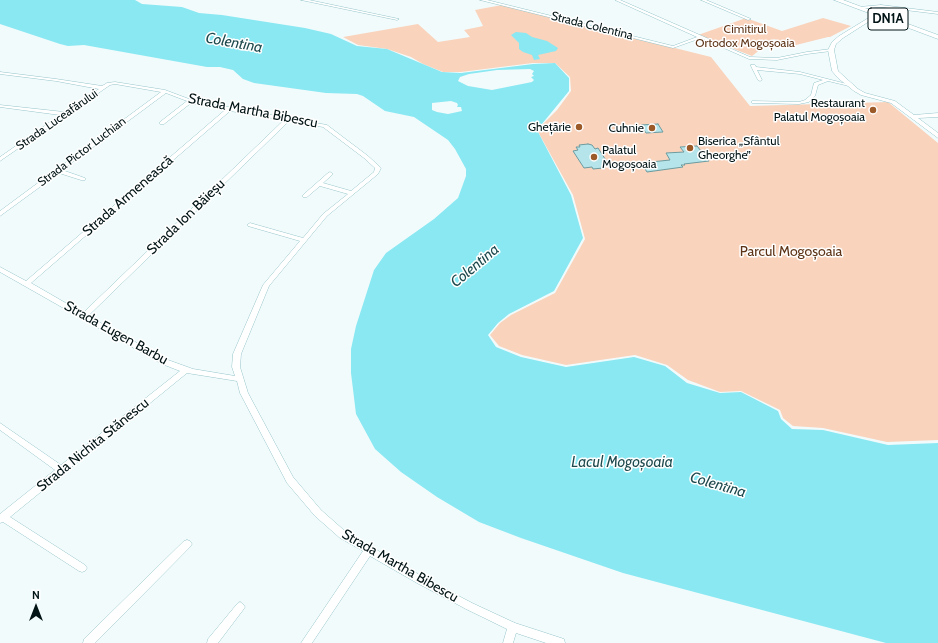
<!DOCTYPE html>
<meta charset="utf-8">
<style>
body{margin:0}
#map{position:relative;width:938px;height:643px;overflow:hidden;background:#f2fbfc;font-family:Cabin,sans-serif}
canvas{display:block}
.north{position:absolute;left:16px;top:587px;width:40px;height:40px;-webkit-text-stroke:3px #fff;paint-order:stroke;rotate:0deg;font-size:11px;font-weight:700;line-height:16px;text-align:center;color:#031416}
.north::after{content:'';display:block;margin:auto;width:14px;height:18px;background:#031416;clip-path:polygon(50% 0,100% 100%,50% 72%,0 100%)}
</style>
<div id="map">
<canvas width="938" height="643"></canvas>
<div class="north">N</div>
</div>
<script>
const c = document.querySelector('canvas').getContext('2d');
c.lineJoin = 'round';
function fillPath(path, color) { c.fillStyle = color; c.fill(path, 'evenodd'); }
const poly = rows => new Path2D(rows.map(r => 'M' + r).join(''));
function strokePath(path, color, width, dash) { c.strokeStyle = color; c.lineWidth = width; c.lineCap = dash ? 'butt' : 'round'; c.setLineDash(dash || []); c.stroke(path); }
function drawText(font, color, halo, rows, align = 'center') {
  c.font = font + ' Cabin,sans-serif'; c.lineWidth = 3; c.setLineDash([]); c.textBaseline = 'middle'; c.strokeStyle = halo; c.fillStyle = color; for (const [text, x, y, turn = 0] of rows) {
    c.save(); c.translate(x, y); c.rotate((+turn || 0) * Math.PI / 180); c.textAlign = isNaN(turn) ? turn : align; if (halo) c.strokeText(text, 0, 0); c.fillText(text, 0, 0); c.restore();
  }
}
const green = poly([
 [502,5,711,57,750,106,888,102,938,143,938,440,887,442,823,428,793,426,783,418,780,410,741,391,720,392,688,380,667,365,635,355,566,365,522,355,499,346,490,335,500,323,511,315,555,293,585,239,573,195,537,130,557,110,571,91,570,77,555,63,533,63,461,72,443,72,423,64,411,57,387,49,358,45,343,37,418,24,438,42,470,37,464,30,483,26,475,10],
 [746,18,782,31,823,18,851,26,830,37,828,37,792,46,774,39,752,56,698,35]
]);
const water = poly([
 [0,0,135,0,142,4,182,7,199,13,222,15,305,28,331,34,357,46,387,49,442,72,461,73,533,64,555,63,569,78,569,91,537,130,571,195,583,238,554,291,509,314,498,323,488,335,496,347,521,357,566,367,634,357,665,366,687,383,720,393,741,392,778,411,781,419,792,429,823,430,888,445,938,443,938,643,886,643,623,573,521,538,479,522,437,497,401,472,375,449,356,414,351,373,351,349,356,326,374,270,386,253,434,219,458,198,466,176,466,169,455,149,448,140,414,117,385,111,363,96,357,94,326,93,254,83,243,79,233,70,220,67,207,67,84,45,68,46,60,44,0,24],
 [530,69,534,71,532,74,534,76,531,77,534,80,532,82,492,90,468,86,458,81,460,77,469,74,497,70],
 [451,101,457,103,458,105,457,107,461,107,462,111,448,114,437,112,432,110,432,103],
 [516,32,526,33,532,37,547,41,558,48,556,51,538,55,540,59,534,60,532,55,523,52,519,49,519,43,511,35]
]);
const building = poly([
 [658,124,663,132,646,133,641,125,658,124],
 [588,144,592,145,595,149,598,148,609,165,602,166,603,168,593,169,592,167,584,168,573,151,578,150,576,147,580,147,579,145,588,144],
 [697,146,709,161,684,164,685,165,681,165,683,167,647,172,641,163,670,160,666,153,684,152,680,147,697,146]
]);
const minor = poly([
 [301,0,309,0,399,19,397,20,301,0],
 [480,0,487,0,673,46,697,37,615,0,620,0,750,57,777,58,807,52,831,49,833,50,831,51,807,54,777,60,749,59,701,38,673,48,480,0],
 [701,0,706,0,751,19,748,20,701,0],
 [881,5,938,12,938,14,881,7,859,9,857,8,859,7,881,5],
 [751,65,755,65,756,67,800,72,851,85,849,86,828,81,818,85,815,96,809,102,799,104,754,103,752,103,752,101,799,102,805,100,811,95,814,83,823,80,800,74,757,70,762,80,760,81,758,80,751,66,751,65],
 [0,72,56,79,102,86,107,83,115,82,165,90,197,102,228,107,230,107,232,108,327,125,368,156,380,167,381,168,378,174,327,216,269,286,241,354,240,367,248,393,293,477,321,510,346,532,423,577,472,603,515,623,564,639,565,643,546,643,516,633,513,643,503,643,507,629,466,609,417,583,370,556,312,643,301,643,363,551,340,538,315,516,287,483,240,393,237,381,187,373,10,517,85,565,87,568,85,571,82,572,79,571,3,522,0,523,0,514,55,470,0,430,0,423,61,465,180,371,162,364,0,272,0,267,26,281,225,110,191,103,164,124,160,124,160,122,187,101,166,93,62,170,85,178,85,180,81,180,59,173,0,216,0,211,161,92,115,84,110,85,0,161,0,157,60,115,0,107,0,105,64,112,99,89,56,81,0,74,0,72],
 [230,111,284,120,83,313,31,283,230,111],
 [289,121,323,127,364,158,375,168,374,172,351,191,323,183,333,174,330,172,328,173,303,195,303,197,307,197,320,186,348,194,323,214,303,238,250,223,247,225,248,226,300,241,263,285,233,354,232,367,235,376,193,369,168,360,88,316,289,121],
 [187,540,190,541,192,544,190,547,95,643,83,643,84,639,184,541,187,540],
 [240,602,243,604,245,607,243,610,218,643,207,643,208,639,237,604,240,602]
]);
const tertiary = poly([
 [875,14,879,15,843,38,836,44,834,50,838,71,858,89,865,93,895,101,914,115,938,113,938,117,918,118,938,133,938,138,891,103,861,95,854,91,838,78,832,71,828,50,832,42,839,36,875,14]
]);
const primary = poly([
 [834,0,843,0,938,35,938,39,834,0]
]);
const markers = [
 [873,110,4,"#9d5a29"],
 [579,127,4,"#9d5a29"],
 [652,128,4,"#9d5a29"],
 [690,148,4,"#9d5a29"],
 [594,157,4,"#9d5a29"]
];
const farStreetnames = [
 ["Strada Colentina",592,26,14],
 ["Strada Luceafărului",57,120,-35],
 ["Strada Pictor Luchian",82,152,-37]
];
const farParknames = [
 ["Cimitirul",745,29],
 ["Ortodox Mogoșoaia",745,43]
];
const farPoinames = [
 ["Restaurant",865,103],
 ["Palatul Mogoșoaia",865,117],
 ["Ghețărie",571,127],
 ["Cuhnie",644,128],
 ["Biserica „Sfântul",698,141,"left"],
 ["Gheorghe”",698,155,"left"],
 ["Palatul",602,150,"left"],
 ["Mogoșoaia",602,164,"left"]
];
const shields = [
 [888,19,40]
];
const shieldNames = [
 ["DN1A",888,19]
];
const streetNames = [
 ["Strada Martha Bibescu",253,111,11],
 ["Strada Armenească",128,196,-41],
 ["Strada Ion Băieșu",186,217,-44],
 ["Strada Eugen Barbu",116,333,29],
 ["Strada Nichita Stănescu",93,445,-39],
 ["Strada Martha Bibescu",400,566,30]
];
const parkNames = [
 ["Parcul Mogoșoaia",791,252]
];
const waterNames = [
 ["Colentina",234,43,10],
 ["Colentina",475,266,-40],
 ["Lacul Mogoșoaia",622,463],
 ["Colentina",718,485,16]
];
fillPath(green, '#f9d3bc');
fillPath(water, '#89e8f2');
fillPath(building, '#b5e5ea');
strokePath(building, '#6d9ba0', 1);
strokePath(minor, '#96c5ca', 1);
strokePath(tertiary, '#96c5ca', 1);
strokePath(primary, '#96c5ca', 1);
fillPath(minor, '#fff');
fillPath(tertiary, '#fff');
fillPath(primary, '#fff');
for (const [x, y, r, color] of markers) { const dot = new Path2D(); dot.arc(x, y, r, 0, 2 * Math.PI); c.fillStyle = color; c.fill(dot); strokePath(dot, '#fff', 1.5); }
drawText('12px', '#031416', '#fff', farStreetnames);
drawText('12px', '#5d3417', '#fff', farParknames);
drawText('12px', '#031416', '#fff', farPoinames, 'right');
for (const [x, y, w] of shields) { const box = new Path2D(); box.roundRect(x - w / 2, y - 11, w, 22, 3); c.fillStyle = '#fff'; c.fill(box); strokePath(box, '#031416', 1); }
drawText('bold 13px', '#031416', null, shieldNames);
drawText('14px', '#031416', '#fff', streetNames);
drawText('14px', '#5d3417', '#fff', parkNames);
drawText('italic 15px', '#1e4a4e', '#fff', waterNames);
</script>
